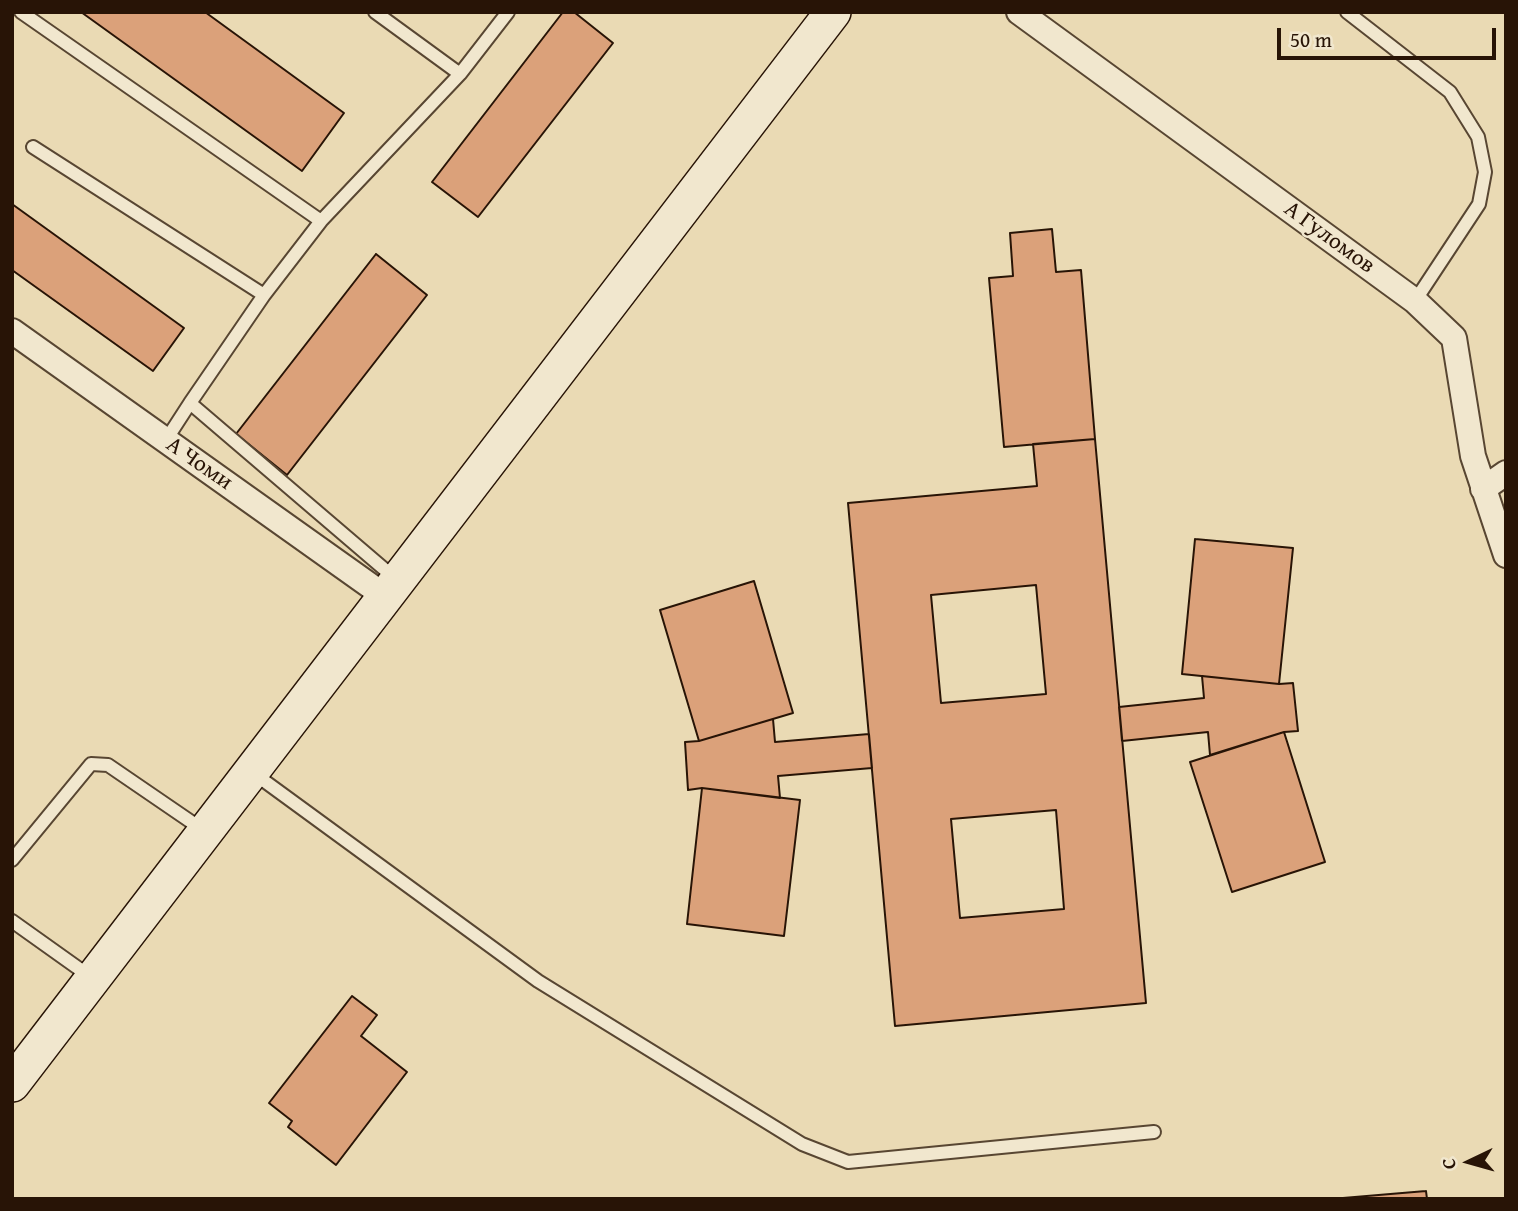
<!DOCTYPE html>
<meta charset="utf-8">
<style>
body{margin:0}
#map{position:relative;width:1518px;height:1211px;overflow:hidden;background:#eadab4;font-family:"Gentium Book Plus",serif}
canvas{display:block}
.frame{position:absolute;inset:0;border:14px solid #281406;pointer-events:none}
.north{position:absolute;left:1434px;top:1127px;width:70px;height:70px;-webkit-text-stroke:5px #f1e7ce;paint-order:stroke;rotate:265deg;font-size:19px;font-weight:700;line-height:28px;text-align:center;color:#281406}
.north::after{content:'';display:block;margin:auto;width:24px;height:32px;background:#281406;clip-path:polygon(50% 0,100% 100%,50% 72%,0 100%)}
.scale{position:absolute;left:1277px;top:28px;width:219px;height:32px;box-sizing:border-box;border:4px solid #281406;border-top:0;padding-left:9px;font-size:21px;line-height:24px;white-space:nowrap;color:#281406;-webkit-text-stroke:5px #f1e7ce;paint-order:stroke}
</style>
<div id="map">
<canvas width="1518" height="1211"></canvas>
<div class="frame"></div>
<div class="north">С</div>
<div class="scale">50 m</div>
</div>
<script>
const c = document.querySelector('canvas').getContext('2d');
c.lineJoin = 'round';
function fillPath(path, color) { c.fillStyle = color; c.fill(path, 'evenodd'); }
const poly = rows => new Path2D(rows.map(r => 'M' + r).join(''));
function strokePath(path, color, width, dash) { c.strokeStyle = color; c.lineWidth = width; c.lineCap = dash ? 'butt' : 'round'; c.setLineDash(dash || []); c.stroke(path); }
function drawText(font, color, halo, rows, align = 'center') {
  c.font = font + ' "Gentium Book Plus",serif'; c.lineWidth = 5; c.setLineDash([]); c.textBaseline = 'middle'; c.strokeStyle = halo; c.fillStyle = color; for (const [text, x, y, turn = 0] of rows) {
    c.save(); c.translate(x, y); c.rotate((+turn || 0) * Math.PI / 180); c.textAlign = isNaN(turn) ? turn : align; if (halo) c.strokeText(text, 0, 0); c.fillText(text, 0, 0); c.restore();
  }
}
const building = poly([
 [81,12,205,12,344,113,302,171,81,12],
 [563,12,574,12,613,43,478,217,432,182,563,12],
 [12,204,184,328,153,371,12,270,12,204],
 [1052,229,1056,272,1081,270,1095,439,1004,447,989,278,1013,276,1010,233,1052,229],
 [376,254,427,295,287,475,236,434,376,254],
 [1095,439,1146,1003,895,1026,848,503,1037,486,1033,444,1095,439],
 [1036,585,1046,694,941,703,931,595,1036,585],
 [1056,810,1064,909,960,918,951,819,1056,810],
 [1195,539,1293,548,1279,684,1182,674,1195,539],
 [754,581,793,713,699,741,660,610,754,581],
 [1202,676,1279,684,1293,683,1298,731,1284,732,1210,755,1208,732,1122,741,1119,707,1204,698,1202,676],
 [773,719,775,742,869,734,872,768,778,776,780,798,702,788,688,790,685,742,699,741,773,719],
 [1284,732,1325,862,1232,892,1190,762,1284,732],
 [702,788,800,800,784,936,687,924,702,788],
 [352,996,377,1015,361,1036,407,1072,336,1165,288,1127,292,1121,269,1103,352,996],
 [1426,1191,1427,1199,1331,1199,1426,1191]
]);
const lane = poly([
 [21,12,321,221],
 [375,12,460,74],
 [1347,12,1450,92,1478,137,1485,172,1479,204,1415,301],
 [33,147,264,295],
 [166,440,190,403],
 [397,580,190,403,264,295,321,221,460,74,508,12],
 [252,772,538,981,802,1144,848,1162,1154,1132],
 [12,860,91,764,108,765,203,830],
 [12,921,92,978]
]);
const street = poly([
 [1019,12,1415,301,1454,338,1473,456,1506,555],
 [12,331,386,597],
 [1483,489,1506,473]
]);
const secondary = poly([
 [12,1084,833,12]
]);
const streetNames = [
 ["А Гуломов",1329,238,36],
 ["А Чоми",199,464,35]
];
fillPath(building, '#dba17a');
strokePath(building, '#281406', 2);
strokePath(lane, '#584632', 16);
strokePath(street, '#584632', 28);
strokePath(secondary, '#281406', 38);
strokePath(lane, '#f1e7ce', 12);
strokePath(street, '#f1e7ce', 24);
strokePath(secondary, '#f1e7ce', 35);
drawText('23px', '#281406', '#f1e7ce', streetNames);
</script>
